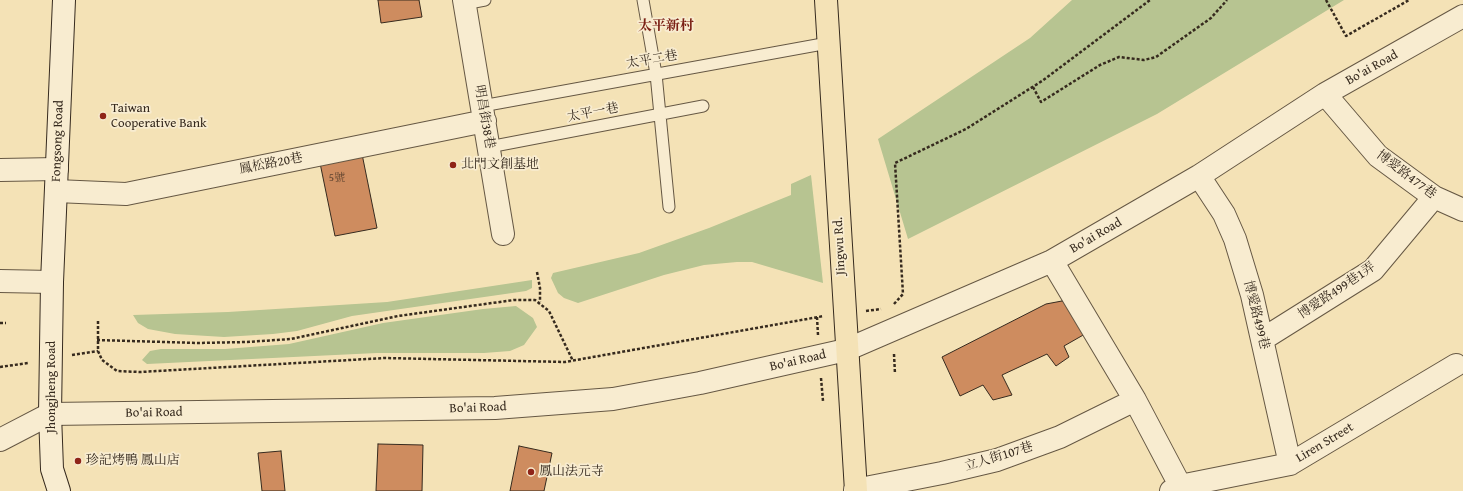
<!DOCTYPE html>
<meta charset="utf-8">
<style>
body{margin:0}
canvas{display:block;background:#f4e2b6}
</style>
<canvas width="1463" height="491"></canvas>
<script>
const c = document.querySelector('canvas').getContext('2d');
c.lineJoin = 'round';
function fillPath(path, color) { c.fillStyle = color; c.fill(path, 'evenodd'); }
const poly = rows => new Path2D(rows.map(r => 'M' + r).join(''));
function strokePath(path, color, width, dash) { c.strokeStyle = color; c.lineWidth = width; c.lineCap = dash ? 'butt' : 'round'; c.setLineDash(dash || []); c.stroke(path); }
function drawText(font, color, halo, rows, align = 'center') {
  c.font = font + ' "Gentium Book Plus","Noto Serif TC",serif'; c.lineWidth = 3.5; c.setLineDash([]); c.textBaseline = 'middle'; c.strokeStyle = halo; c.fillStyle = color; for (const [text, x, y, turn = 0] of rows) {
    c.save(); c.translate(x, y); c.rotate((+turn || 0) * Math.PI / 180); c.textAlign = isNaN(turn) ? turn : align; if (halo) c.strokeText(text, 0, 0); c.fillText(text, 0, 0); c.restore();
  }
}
const green = poly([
 [1072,0,1344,0,1157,114,908,239,878,139,1030,38],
 [811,175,823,283,752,262,737,262,704,265,664,275,578,303,564,298,558,293,551,278,553,273,639,253,709,228,791,195,791,184],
 [532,280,532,288,526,291,352,316,297,331,273,334,224,337,175,334,148,329,138,323,133,315,228,312,387,302],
 [516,306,533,318,537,327,524,345,510,351,484,353,377,353,147,364,142,360,150,351,161,349,225,349,289,344,383,323,483,309]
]);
const building = poly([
 [378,0,419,0,422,17,381,23,378,0],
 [362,154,377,228,335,236,320,163,362,154],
 [1062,301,1073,312,1085,334,1064,346,1069,357,1056,366,1047,354,1002,375,1012,395,993,400,983,385,960,396,942,357,1046,304,1062,301],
 [378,444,423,445,422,491,376,491,378,444],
 [519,446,552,453,544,491,510,491,519,446],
 [281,451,285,491,262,491,258,453,281,451]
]);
const path = poly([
 [1326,0,1346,36,1409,0],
 [1033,87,1041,102,1100,65,1119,57,1144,60,1156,57,1211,18,1227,0],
 [537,272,540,288,540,302],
 [894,304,903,294,895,163,966,129,1042,81,1150,0],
 [866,311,881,309],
 [817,317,818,335],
 [98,321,98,351,102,360,117,371,140,372,385,358,565,362,824,316],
 [0,323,6,323],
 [97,340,198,343,247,342,291,339,398,316,514,300,535,300,549,311,573,361],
 [894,354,895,374],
 [72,355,98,351],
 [0,367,28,363],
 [821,378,823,401]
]);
const lane = poly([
 [643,0,656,74,669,207],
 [464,4,485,0],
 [482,106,828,43],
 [489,147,703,106]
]);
const street = poly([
 [464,0,503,234],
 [1325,94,1378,156,1434,197,1463,210],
 [0,170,57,169],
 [1199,176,1224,214,1235,239,1252,295,1290,464],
 [56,191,126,194,485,121],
 [1052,261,1135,400,1183,491],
 [0,281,52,282],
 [1263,339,1373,270,1434,197],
 [0,440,50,414,495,408,613,399,700,383,846,350,1052,261,1199,176,1325,94,1463,16],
 [855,490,942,473,997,460,1060,437,1135,400],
 [1171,491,1180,486,1290,464,1456,365]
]);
const secondary = poly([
 [59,491,52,469,50,414,52,282,64,0]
]);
const primary = poly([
 [826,0,856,491]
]);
const markers = [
 [103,116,4,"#8f2418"],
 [453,165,4,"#8f2418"],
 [78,461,4,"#8f2418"],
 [531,472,4,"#8f2418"]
];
const numberNames = [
 ["5號",337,178]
];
const streetNames = [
 ["太平二巷",652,60,-10],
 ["Bo'ai Road",1372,68,-29],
 ["太平一巷",593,113,-11],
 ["明昌街38巷",484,117,80],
 ["Fongsong Road",58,141,-88],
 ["鳳松路20巷",271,164,-11],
 ["博愛路477巷",1406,175,37],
 ["Bo'ai Road",1096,236,-30],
 ["Jingwu Rd.",840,246,-93],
 ["博愛路499巷1弄",1337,291,-34],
 ["博愛路499巷",1256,315,76],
 ["Bo'ai Road",798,361,-13],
 ["Jhongjheng Road",52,387,-90],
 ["Bo'ai Road",478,408,-2],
 ["Bo'ai Road",154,413,-1],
 ["Liren Street",1325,443,-31],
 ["立人街107巷",999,457,-17]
];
const poiNames = [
 ["Taiwan",111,109],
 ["Cooperative Bank",111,124],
 ["北門文創基地",461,165],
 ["珍記烤鴨 鳳山店",86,461],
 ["鳳山法元寺",539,472]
];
const neighbourhoodNames = [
 ["太平新村",666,26]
];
fillPath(green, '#b7c491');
fillPath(building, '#ce8c5f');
strokePath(building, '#362a1e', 1);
strokePath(lane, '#665844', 13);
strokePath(street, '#665844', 24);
strokePath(secondary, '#362a1e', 24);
strokePath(primary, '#362a1e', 24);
strokePath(path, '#362a1e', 2.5, [3, 2]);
strokePath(lane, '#f8ecd0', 11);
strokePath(street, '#f8ecd0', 22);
strokePath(secondary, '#f8ecd0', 22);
strokePath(primary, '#f4e2b6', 22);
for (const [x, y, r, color] of markers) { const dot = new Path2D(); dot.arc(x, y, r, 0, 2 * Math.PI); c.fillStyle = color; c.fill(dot); strokePath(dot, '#f8ecd0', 1.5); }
drawText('11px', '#5c422e', null, numberNames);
drawText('13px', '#362a1e', '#f8ecd0', streetNames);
drawText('13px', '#362a1e', '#f8ecd0', poiNames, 'left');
drawText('bold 14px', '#7a1f14', '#f8ecd0', neighbourhoodNames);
</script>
